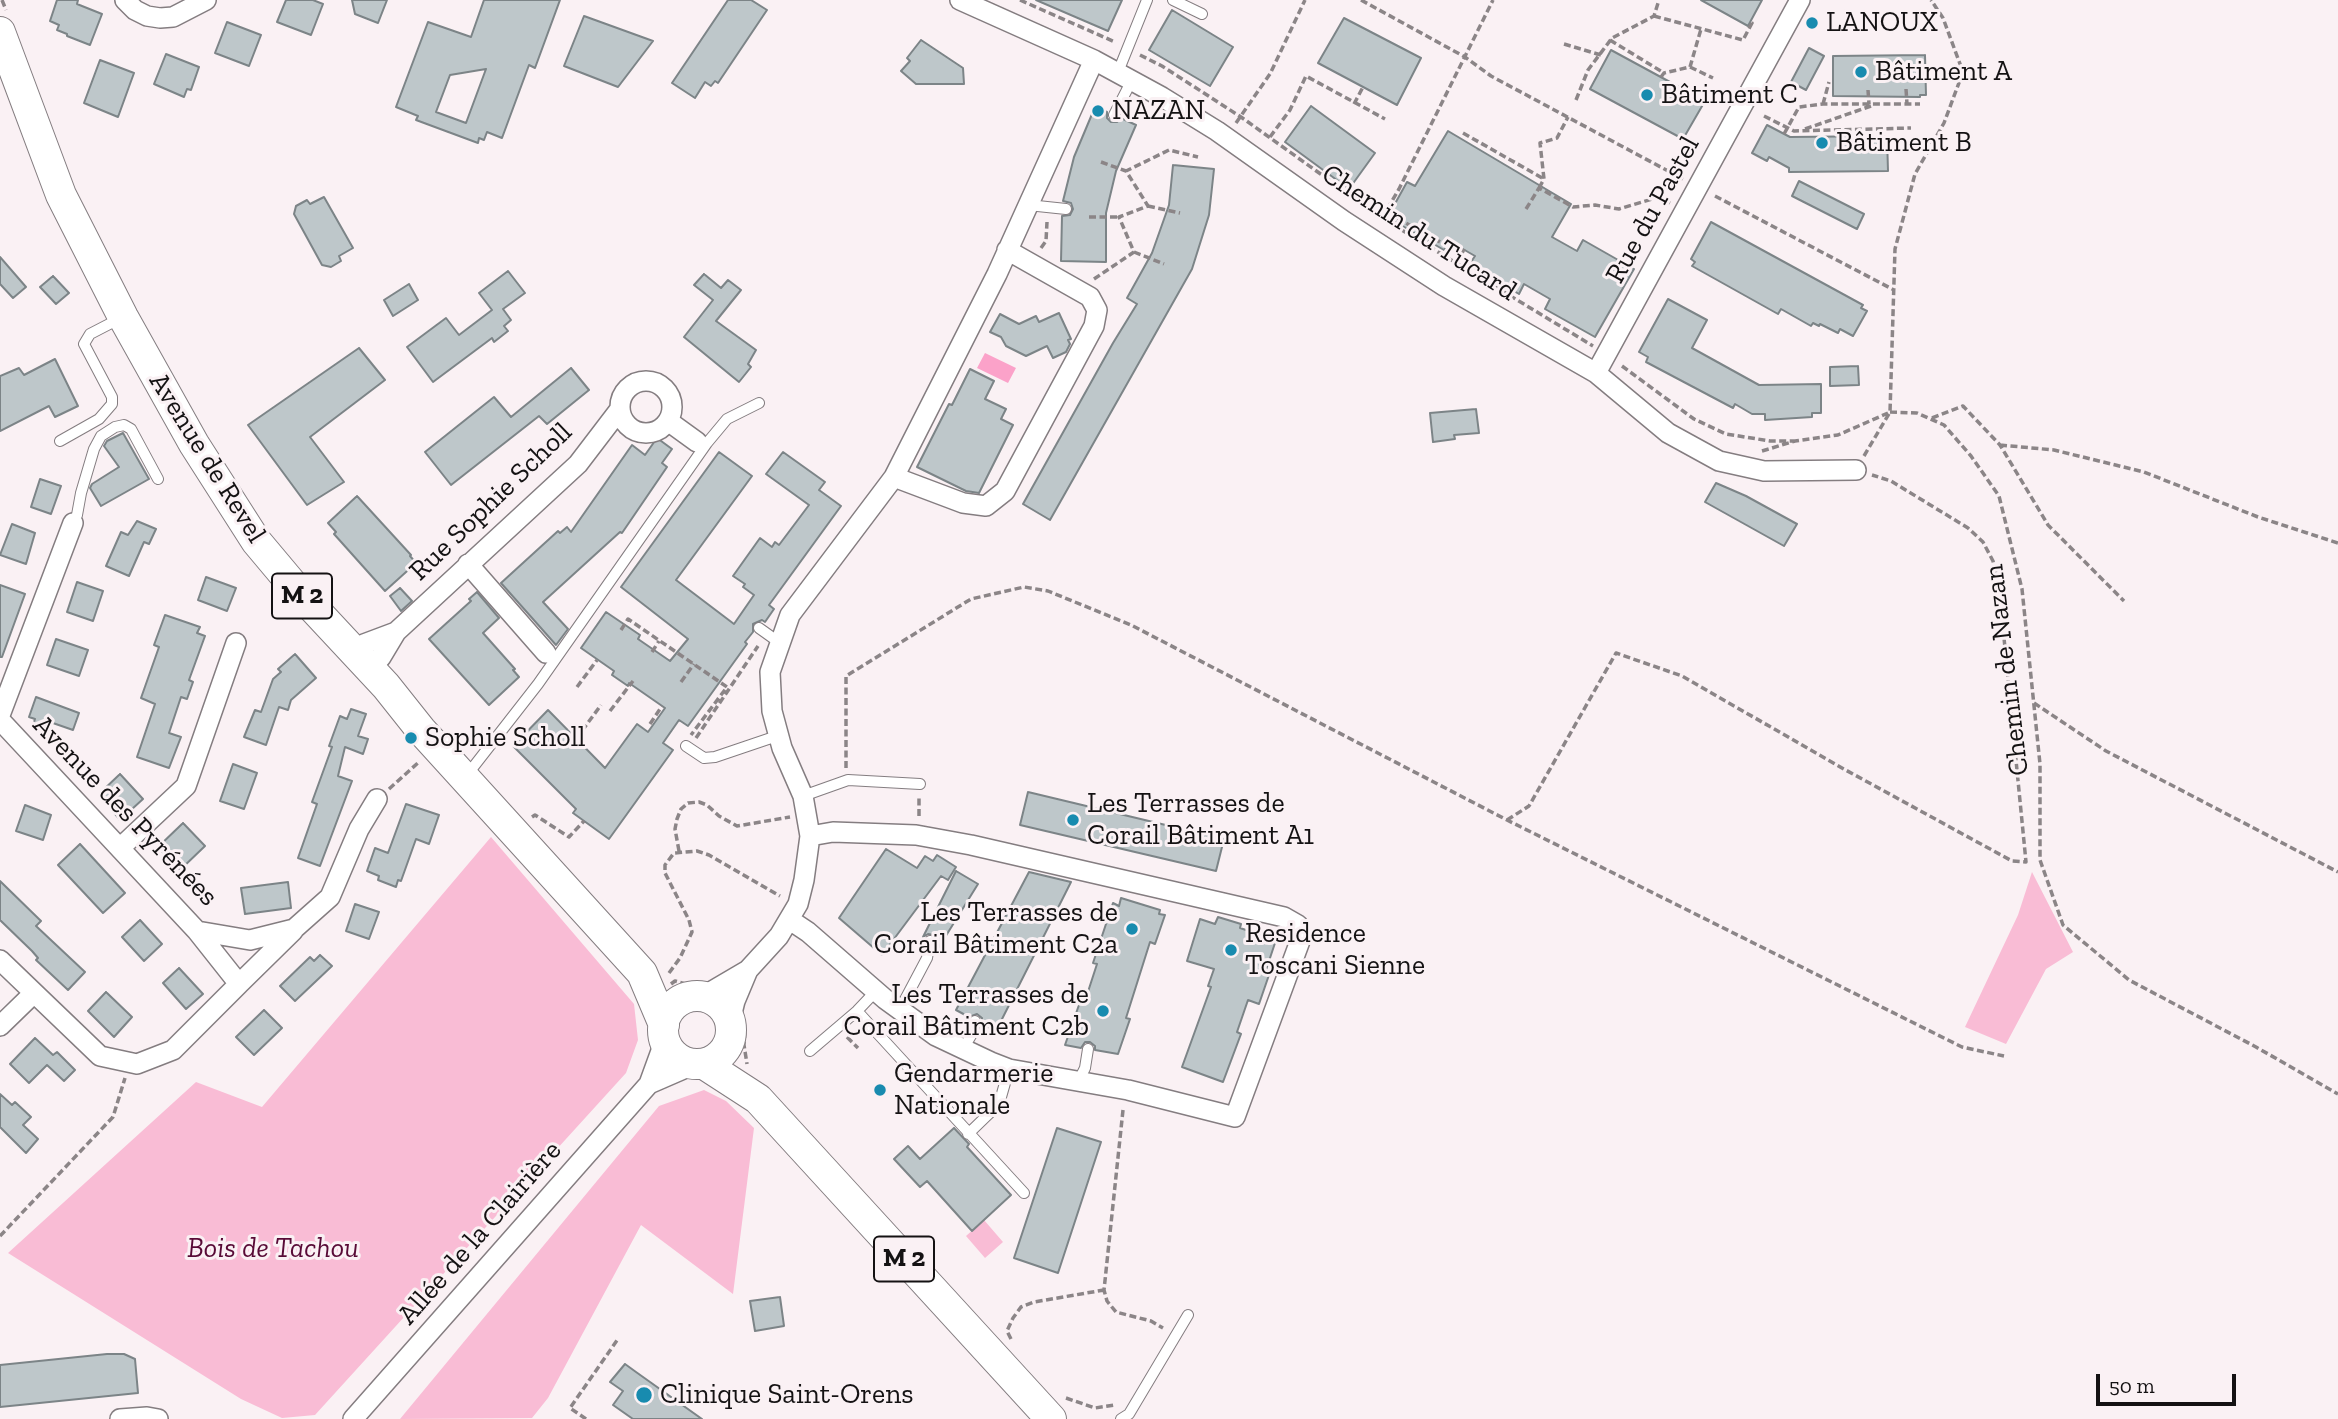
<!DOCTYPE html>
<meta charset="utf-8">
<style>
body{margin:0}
#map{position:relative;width:2338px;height:1419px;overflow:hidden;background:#faf1f4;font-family:"Zilla Slab",serif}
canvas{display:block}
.scale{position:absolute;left:2096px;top:1374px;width:140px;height:32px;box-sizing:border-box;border:4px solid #141213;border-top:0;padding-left:9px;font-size:21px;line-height:24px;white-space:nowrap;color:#141213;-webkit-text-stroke:5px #faf1f4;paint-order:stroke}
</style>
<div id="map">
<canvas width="2338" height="1419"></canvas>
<div class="scale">50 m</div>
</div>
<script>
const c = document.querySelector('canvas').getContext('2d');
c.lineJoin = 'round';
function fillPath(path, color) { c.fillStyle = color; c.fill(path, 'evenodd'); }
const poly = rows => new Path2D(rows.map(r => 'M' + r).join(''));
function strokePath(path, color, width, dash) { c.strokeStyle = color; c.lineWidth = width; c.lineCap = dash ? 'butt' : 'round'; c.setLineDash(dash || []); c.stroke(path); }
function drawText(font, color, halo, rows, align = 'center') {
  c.font = font + ' "Zilla Slab",serif'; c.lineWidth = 6; c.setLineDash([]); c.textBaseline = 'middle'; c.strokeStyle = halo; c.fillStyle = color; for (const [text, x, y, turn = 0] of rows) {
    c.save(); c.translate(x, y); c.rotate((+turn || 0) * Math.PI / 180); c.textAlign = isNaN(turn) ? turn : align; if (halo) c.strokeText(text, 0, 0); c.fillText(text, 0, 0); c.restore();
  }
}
const green = poly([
 [491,837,634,1004,638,1040,626,1073,315,1415,282,1418,241,1399,8,1253,196,1082,262,1107],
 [2032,872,2073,952,2046,969,2006,1044,1965,1027,2018,915],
 [704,1090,726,1101,754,1128,733,1294,641,1225,548,1398,532,1418,400,1419,659,1106],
 [984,1220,1003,1242,985,1258,966,1236]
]);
const water = poly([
 [985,353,1016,368,1008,383,977,368]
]);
const building = poly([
 [57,0,78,0,77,4,102,14,90,45,67,36,67,34,57,30,59,25,50,21,57,0],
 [286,0,313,0,323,4,311,35,277,22,286,0],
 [352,0,387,0,378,23,355,14,352,0],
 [484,0,560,0,535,68,529,65,502,138,487,132,484,140,479,138,478,143,416,120,418,116,396,107,428,22,471,37,484,0],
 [486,69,466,123,436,112,450,75,486,69],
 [728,0,751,0,767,10,718,83,715,81,711,86,705,82,695,98,672,83,728,0],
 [1036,0,1122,0,1108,31,1036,0],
 [1701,0,1762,0,1748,26,1701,0],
 [1172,10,1233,47,1210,86,1149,50,1172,10],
 [584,16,653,41,618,87,564,66,584,16],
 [1344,18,1421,58,1397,105,1318,63,1344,18],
 [227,22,261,35,249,66,215,53,227,22],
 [921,40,963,68,964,84,916,84,901,71,910,61,907,58,921,40],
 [1809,48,1824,56,1806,90,1791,82,1809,48],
 [1611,50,1705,101,1683,139,1590,89,1611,50],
 [166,54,199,67,191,90,187,89,184,97,154,84,166,54],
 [1925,55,1926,95,1920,95,1920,97,1833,96,1833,56,1925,55],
 [100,60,134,73,118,117,84,103,100,60],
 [1311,106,1375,153,1349,189,1285,142,1311,106],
 [1095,107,1107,112,1107,118,1111,122,1117,122,1121,118,1136,125,1116,171,1106,213,1106,262,1061,261,1062,216,1070,215,1073,209,1071,203,1063,201,1074,157,1095,107],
 [1767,125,1790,137,1887,136,1888,171,1789,172,1789,168,1769,157,1767,161,1752,153,1767,125],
 [1448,131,1571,204,1552,237,1577,251,1583,240,1634,269,1595,337,1545,309,1550,299,1524,284,1519,294,1469,265,1475,256,1449,241,1444,250,1394,221,1399,213,1392,209,1407,182,1415,186,1448,131],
 [1173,165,1214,169,1209,215,1192,269,1050,520,1023,504,1113,343,1137,304,1127,298,1152,253,1169,205,1173,165],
 [1799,181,1864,214,1857,229,1792,196,1799,181],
 [324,197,353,248,339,256,341,261,331,267,322,265,294,214,296,206,307,200,310,204,324,197],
 [1711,222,1863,305,1861,308,1867,311,1853,336,1840,329,1838,333,1820,324,1819,326,1813,323,1811,326,1781,309,1778,314,1692,266,1695,262,1691,259,1711,222],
 [0,257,26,287,13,298,0,284,0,257],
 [508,271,525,293,503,309,511,320,504,326,508,331,494,342,492,338,433,382,407,347,446,318,459,335,492,310,479,293,508,271],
 [704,274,721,288,728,280,741,290,716,321,756,350,748,364,751,367,739,382,684,337,713,300,694,285,704,274],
 [53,276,69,293,56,304,40,287,53,276],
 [409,284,418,300,393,316,384,300,409,284],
 [1668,299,1707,320,1692,348,1759,385,1821,384,1821,413,1812,413,1812,417,1765,420,1765,414,1752,414,1735,404,1733,408,1646,362,1648,357,1639,352,1668,299],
 [1059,313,1071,339,1068,340,1070,344,1066,352,1053,358,1047,346,1026,356,1006,346,1001,337,990,332,1000,314,1019,324,1036,316,1039,322,1059,313],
 [359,348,385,380,310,437,344,482,307,505,248,425,359,348],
 [55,359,78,406,55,417,49,406,0,431,0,376,19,368,24,375,55,359],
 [1858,366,1859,385,1830,386,1830,367,1858,366],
 [571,368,589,390,547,424,539,416,451,485,425,452,494,397,511,417,571,368],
 [970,369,994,381,985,399,1006,409,1001,419,1013,425,979,493,966,491,917,467,949,404,952,405,970,369],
 [1476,409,1479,433,1454,435,1455,439,1433,442,1430,413,1476,409],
 [123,433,149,479,101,506,90,488,92,484,119,467,104,446,107,441,123,433],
 [657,438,672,449,662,463,667,467,622,533,620,532,543,602,568,629,556,645,501,583,558,531,560,533,567,527,571,532,632,445,645,455,657,438],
 [719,452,752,476,676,580,734,624,754,595,743,587,745,584,733,576,760,538,772,547,775,542,779,545,809,505,766,474,783,452,825,482,819,490,841,506,769,605,774,609,765,622,762,620,753,624,753,632,745,642,747,644,688,726,679,720,663,743,673,750,609,839,573,813,576,809,513,746,548,710,605,768,637,724,648,732,665,708,629,683,628,686,612,675,614,671,581,648,606,612,640,635,638,639,670,661,688,639,621,587,719,452],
 [40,479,61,486,51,514,31,507,40,479],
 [1716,483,1746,496,1797,524,1784,546,1705,502,1716,483],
 [357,496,411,555,410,556,416,563,385,591,334,534,336,532,328,523,357,496],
 [137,521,156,529,149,544,144,542,129,576,106,566,121,532,128,535,137,521],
 [12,524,35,533,26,564,0,555,12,524],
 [206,577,236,588,227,611,198,600,206,577],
 [77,582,103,591,93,621,67,612,77,582],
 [0,585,25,594,2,657,0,657,0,585],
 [400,588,412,601,401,611,390,596,400,588],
 [477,592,499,618,483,633,515,669,513,670,519,677,489,705,429,639,471,601,469,599,477,592],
 [165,615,200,627,197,633,205,636,189,680,193,682,187,699,181,697,169,733,181,737,169,768,137,757,155,704,141,698,159,647,154,645,165,615],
 [56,639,88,650,79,676,47,665,56,639],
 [295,654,316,678,291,700,288,710,279,707,266,745,244,737,255,710,261,712,273,679,281,672,278,669,295,654],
 [36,697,79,713,73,730,50,722,46,733,32,728,35,719,29,717,36,697],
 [351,709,366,714,358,736,368,739,363,754,345,747,338,776,352,781,320,866,298,858,317,804,312,802,332,747,329,746,340,716,347,719,351,709],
 [233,764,257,773,244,809,220,801,233,764],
 [120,774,143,799,120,820,99,794,120,774],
 [1028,792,1224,839,1216,871,1020,825,1028,792],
 [406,804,439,815,429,844,416,839,401,881,398,880,396,887,378,880,379,876,367,871,375,848,388,853,406,804],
 [25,805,51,815,43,840,16,831,25,805],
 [183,823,205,846,180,870,158,847,183,823],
 [80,844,125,893,103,913,58,865,80,844],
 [886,849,917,868,925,856,933,861,937,855,956,867,948,880,941,876,882,955,839,918,886,849],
 [956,871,978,884,939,947,934,935,928,934,923,937,956,871],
 [1029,872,1071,882,996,1031,982,1024,982,1018,977,1014,969,1017,956,1010,1029,872],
 [0,881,41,921,36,926,85,972,68,990,36,960,38,958,32,951,0,920,0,881],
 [288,882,291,908,245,914,241,888,288,882],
 [1121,898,1160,910,1159,914,1165,915,1155,944,1150,942,1126,1018,1130,1019,1118,1054,1095,1050,1095,1046,1090,1042,1085,1042,1081,1048,1065,1045,1080,1002,1084,1004,1097,964,1093,963,1113,903,1119,906,1121,898],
 [355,904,379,912,369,939,346,931,355,904],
 [1218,917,1241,924,1240,928,1276,940,1266,970,1270,972,1259,1004,1248,1000,1237,1032,1241,1034,1223,1082,1182,1067,1211,987,1208,986,1214,969,1187,961,1200,919,1215,924,1218,917],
 [140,920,162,944,144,961,122,937,140,920],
 [320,955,332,966,295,1001,280,986,310,957,314,961,320,955],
 [179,968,203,994,186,1009,163,983,179,968],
 [106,992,132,1017,114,1037,88,1011,106,992],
 [264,1010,282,1028,254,1055,236,1037,264,1010],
 [35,1038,53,1055,57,1052,75,1070,64,1081,47,1065,29,1083,10,1064,35,1038],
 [0,1094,12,1105,15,1102,31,1117,23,1125,38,1139,26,1153,0,1127,0,1094],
 [954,1128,969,1144,967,1147,1011,1195,972,1231,927,1181,920,1187,894,1159,908,1146,920,1159,954,1128],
 [1057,1128,1101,1142,1058,1273,1014,1258,1057,1128],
 [780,1297,784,1326,755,1331,750,1301,780,1297],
 [107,1354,124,1354,135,1359,138,1393,0,1407,0,1365,107,1354],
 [625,1364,636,1372,702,1419,633,1419,613,1405,623,1391,610,1382,625,1364]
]);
const path = poly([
 [2,0,6,10],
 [1020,0,1115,42],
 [1361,0,1465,57,1491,76,1683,179],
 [1654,16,1743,40,1752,23,1751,22],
 [1610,40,1664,73],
 [1564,44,1601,55],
 [1140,55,1162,66,1241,117,1382,218,1593,346],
 [1690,67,1713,78],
 [1661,77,1664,73,1690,67,1701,29],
 [1906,89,1907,104],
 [1868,90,1869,104],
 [1576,100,1588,70,1612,38,1654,16,1659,0],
 [1354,104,1363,87],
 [1823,104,1829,82],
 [1764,116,1794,131,1911,128],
 [1236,123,1270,74,1305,0],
 [1805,129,1871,106],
 [1463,133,1544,179],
 [1784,134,1799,107,1823,104,1920,104],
 [1270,137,1290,110,1306,76,1385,119],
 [1101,162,1126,171],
 [1539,188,1544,179,1540,143,1557,138,1568,117],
 [1715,196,1894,290],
 [1148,206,1180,213],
 [1526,209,1539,188,1573,207,1595,205,1619,209,1659,197,1670,203],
 [1089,217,1119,217],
 [1382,218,1399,189,1493,0],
 [1390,221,1393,216,1462,254],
 [1041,248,1046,241,1047,222],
 [1134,252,1164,264],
 [1457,264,1464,249],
 [1094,279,1134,252,1119,217,1148,206,1126,171,1169,150,1198,157],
 [1622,366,1694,419,1726,434,1770,441,1795,441],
 [1890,412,1917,413,1944,425,1971,456,1999,496,2022,589,2040,764,2040,860,2063,925,2129,980,2256,1047,2338,1094],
 [1932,418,1963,406,2000,445,2048,525,2124,601],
 [2000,445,2054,450,2144,472,2258,517,2338,543],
 [1762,451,1795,441,1838,435,1888,413],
 [1864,456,1890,412,1895,249,1915,174,1944,123,1963,72,1943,18,1931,0],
 [621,630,628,619,727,687,691,735],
 [652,652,659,641],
 [681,682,694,664],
 [577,687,597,660],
 [2034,703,2106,751,2338,872],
 [610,711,633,681],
 [650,724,662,706],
 [696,738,758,646],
 [576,739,601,705],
 [846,768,846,676,971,599,1024,587,1048,591,1131,625,1507,820,1962,1047,2004,1056],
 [389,789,420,761],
 [919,816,919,796],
 [532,817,535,815,569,837,584,821],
 [1507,820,1529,806,1616,653,1682,676,1842,768,2012,861,2026,862,1999,587,1993,561,1983,542,1968,528,1891,481,1872,475],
 [679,851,675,829,677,819,681,809,688,803,699,802,707,805,719,816,737,826,790,817],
 [669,973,680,958,692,932,689,920,665,873,665,865,674,853,697,851,709,855,780,896],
 [671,984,675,981,689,985],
 [745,1031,744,1045,747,1064],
 [847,1037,858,1048],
 [1123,1110,1104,1290,1107,1301,1116,1312,1151,1321,1163,1328],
 [0,1236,113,1117,125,1078],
 [1011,1339,1007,1331,1013,1318,1021,1307,1034,1302,1104,1290],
 [1066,1398,1095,1408,1115,1405],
 [586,1419,570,1408,618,1339]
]);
const lane = poly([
 [1173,0,1202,14],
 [1118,72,1147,0],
 [1114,115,1132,80],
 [1028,205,1066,209],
 [60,441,99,419,112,404,112,397,84,344,90,334,119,319],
 [73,523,77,515,81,493,94,449,101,436,115,427,124,425,131,429,158,479],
 [759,628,780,643],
 [686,746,704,758,715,757,777,736],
 [467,775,538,684,707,443,727,419,759,403],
 [803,796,848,780,920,784],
 [900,1009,927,958,930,941],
 [857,1011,1024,1193],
 [963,1049,972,1034,975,1021],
 [810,1051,857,1011,876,991],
 [1078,1082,1085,1068,1088,1049],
 [968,1134,999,1104,1009,1069],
 [1121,1419,1129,1414,1188,1315]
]);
const street = poly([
 [125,0,135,10,147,16,160,18,173,17,206,0],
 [960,0,1094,60,1162,97,1217,131,1344,221,1444,286,1596,373,1668,433,1719,461,1764,471,1856,470],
 [1596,373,1800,0],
 '620 407a26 26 0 1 1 52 0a26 26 0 1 1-52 0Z',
 [668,421,697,442],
 [894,477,963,503,986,506,1005,491,1094,326,1097,310,1090,297,1007,250],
 [468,564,546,653],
 [354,652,364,644,396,632],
 [370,669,381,657,396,632,578,464,620,409],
 [0,715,73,523],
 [0,720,197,931,250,940,294,929,330,897,359,829,377,799],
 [120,848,186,786,236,643],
 [790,920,808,932,885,999,936,1036,991,1062,1009,1069,1128,1090,1235,1117,1300,941,1300,931,1298,925,1284,917,971,845,916,835,833,832,810,836],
 [0,960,100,1056,137,1064,173,1050,239,984,197,931],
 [239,984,293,931],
 [702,997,748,970,779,936,798,904,804,880,810,836,803,796,782,748,772,711,770,672,790,615,894,477,997,274,1094,60],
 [730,1021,735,1001,748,970],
 [0,1026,34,993],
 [649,1084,695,1064],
 [120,1419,147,1417,158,1419],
 [353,1419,649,1084,665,1040]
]);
const primary = poly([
 [0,32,61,195,123,317,194,444,256,541,303,597,386,686,421,730,642,973,664,1025],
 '663 1030a34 34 0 1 1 68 0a34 34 0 1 1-68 0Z',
 [704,1064,758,1099,1051,1419]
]);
const markers = [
 [1812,23,7,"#188baf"],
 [1861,72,7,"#188baf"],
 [1647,95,7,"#188baf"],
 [1098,111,7,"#188baf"],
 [1822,143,7,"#188baf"],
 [411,738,7,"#188baf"],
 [1073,820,7,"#188baf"],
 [1132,929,7,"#188baf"],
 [1231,950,7,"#188baf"],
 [1103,1011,7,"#188baf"],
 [880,1090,7,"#188baf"],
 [644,1395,9,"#188baf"]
];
const shields = [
 [302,596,60],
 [904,1259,60]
];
const shieldNames = [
 ["M 2",302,596],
 ["M 2",904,1259]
];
const poiNames = [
 ["LANOUX",1826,23],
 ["Bâtiment A",1875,72],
 ["Bâtiment C",1661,95],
 ["NAZAN",1112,111],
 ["Bâtiment B",1836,143],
 ["Sophie Scholl",425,738],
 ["Les Terrasses de",1087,804],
 ["Corail Bâtiment A1",1087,836],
 ["Les Terrasses de",1118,913,"right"],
 ["Corail Bâtiment C2a",1118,945,"right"],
 ["Residence",1245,934],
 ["Toscani Sienne",1245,966],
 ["Les Terrasses de",1089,995,"right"],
 ["Corail Bâtiment C2b",1089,1027,"right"],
 ["Gendarmerie",894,1074],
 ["Nationale",894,1106],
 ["Clinique Saint-Orens",660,1395]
];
const streetNames = [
 ["Rue du Pastel",1653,210,-61],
 ["Chemin du Tucard",1419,233,33],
 ["Avenue de Revel",207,458,58],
 ["Rue Sophie Scholl",491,502,-44],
 ["Chemin de Nazan",2007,670,-97],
 ["Avenue des Pyrénées",125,811,46],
 ["Allée de la Clairière",480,1233,-49]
];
const parkNames = [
 ["Bois de Tachou",273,1249]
];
fillPath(green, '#f9bcd5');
fillPath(water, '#fba2c9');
fillPath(building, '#bec7ca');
strokePath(building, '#7c8487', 2);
strokePath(lane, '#847d80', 12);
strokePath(street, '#847d80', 22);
strokePath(primary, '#847d80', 32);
strokePath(path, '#8b8587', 3.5, [7, 3.5]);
strokePath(lane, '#fff', 10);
strokePath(street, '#fff', 19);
strokePath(primary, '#fff', 30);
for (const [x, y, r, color] of markers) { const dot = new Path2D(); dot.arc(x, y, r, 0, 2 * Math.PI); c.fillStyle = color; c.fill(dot); strokePath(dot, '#faf1f4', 2.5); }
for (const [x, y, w] of shields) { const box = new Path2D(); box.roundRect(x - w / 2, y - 22.5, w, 45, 5); c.fillStyle = '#faf1f4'; c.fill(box); strokePath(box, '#141213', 2); }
drawText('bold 26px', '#141213', null, shieldNames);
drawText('28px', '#141213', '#faf1f4', poiNames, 'left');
drawText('28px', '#141213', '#faf1f4', streetNames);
drawText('italic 28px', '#580a36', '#faf1f4', parkNames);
</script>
